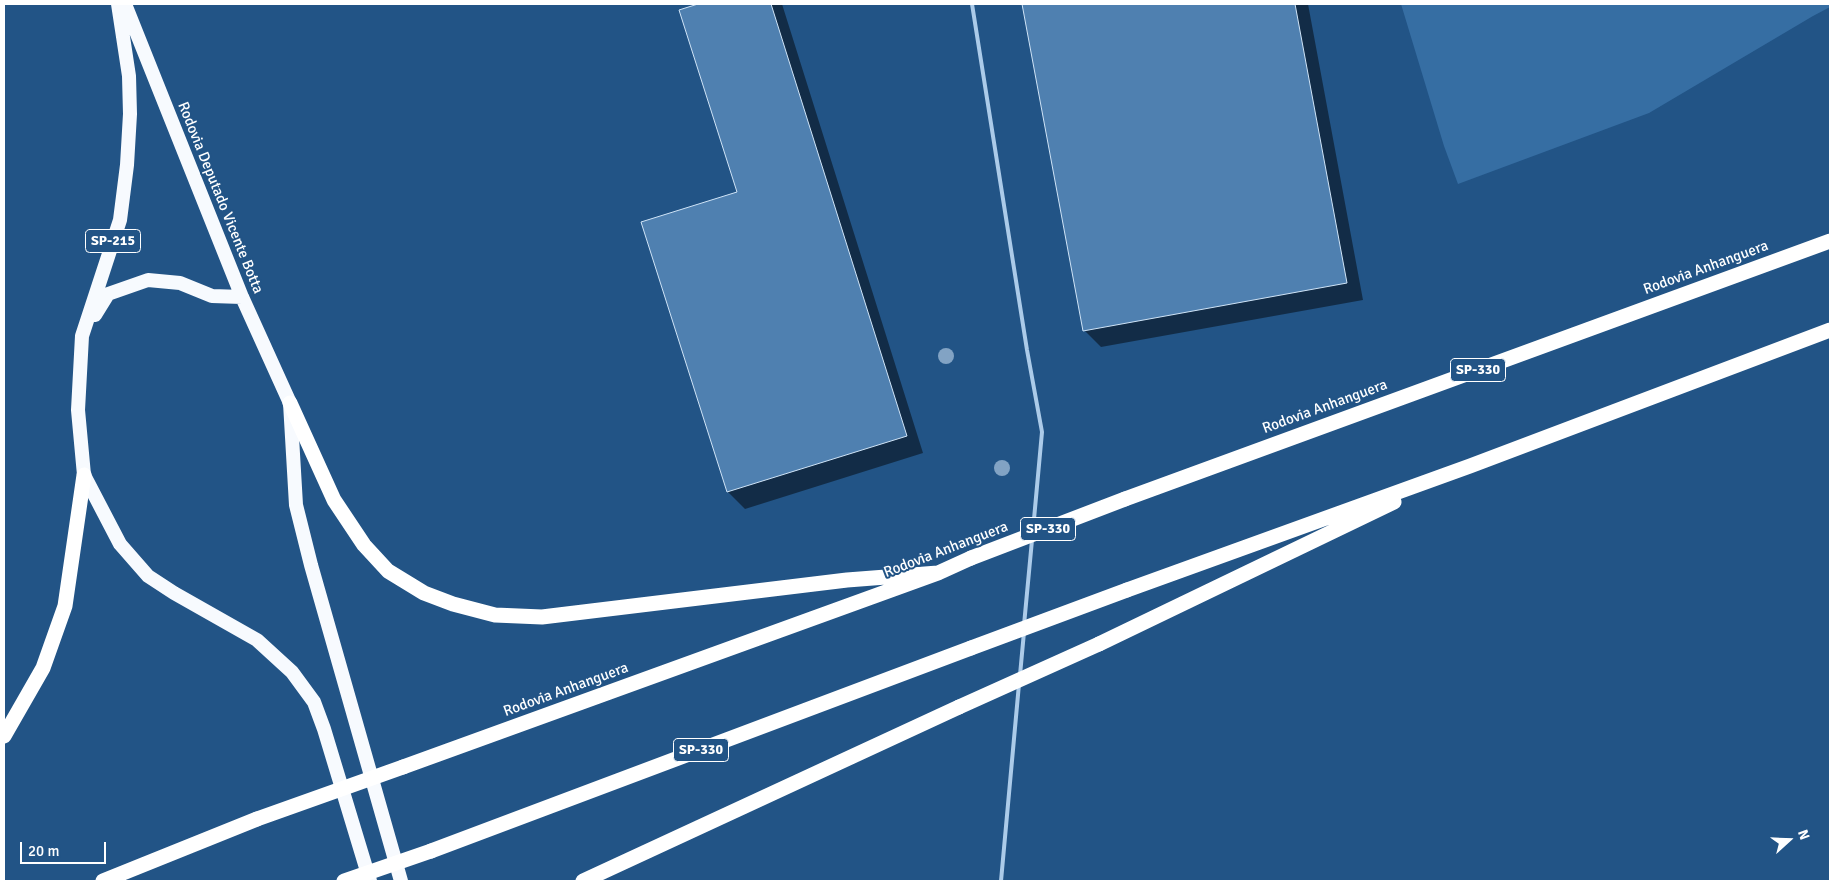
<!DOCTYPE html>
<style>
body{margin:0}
#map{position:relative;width:1834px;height:885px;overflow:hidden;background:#225486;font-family:Signika,sans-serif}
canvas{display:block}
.frame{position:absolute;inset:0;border:5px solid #fff;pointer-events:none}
.north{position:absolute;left:1764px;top:815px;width:50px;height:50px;-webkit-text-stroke:4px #225486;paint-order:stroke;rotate:70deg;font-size:14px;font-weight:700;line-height:20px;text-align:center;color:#fff}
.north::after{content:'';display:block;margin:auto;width:18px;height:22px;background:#fff;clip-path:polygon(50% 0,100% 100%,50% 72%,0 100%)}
.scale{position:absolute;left:20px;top:842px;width:86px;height:22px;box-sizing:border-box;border:2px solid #fff;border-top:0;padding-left:6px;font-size:15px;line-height:18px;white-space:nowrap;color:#fff;-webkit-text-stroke:4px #225486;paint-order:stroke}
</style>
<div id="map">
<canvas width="1834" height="885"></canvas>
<div class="frame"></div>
<div class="north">N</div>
<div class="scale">20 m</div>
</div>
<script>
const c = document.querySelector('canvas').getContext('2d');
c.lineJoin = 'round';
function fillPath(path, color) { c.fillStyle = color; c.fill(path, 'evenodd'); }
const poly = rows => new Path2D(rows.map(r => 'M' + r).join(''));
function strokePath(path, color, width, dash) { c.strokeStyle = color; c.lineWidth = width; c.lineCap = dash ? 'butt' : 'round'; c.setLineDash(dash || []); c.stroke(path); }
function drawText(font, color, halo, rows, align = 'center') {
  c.font = font + ' Signika,sans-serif'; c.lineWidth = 4; c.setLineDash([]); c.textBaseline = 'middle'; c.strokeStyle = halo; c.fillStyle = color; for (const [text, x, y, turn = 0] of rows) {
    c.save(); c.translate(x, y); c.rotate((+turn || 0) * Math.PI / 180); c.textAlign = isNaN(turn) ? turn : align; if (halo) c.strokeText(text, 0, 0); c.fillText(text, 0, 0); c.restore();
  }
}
const green = poly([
 [1401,4,1830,4,1830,7,1813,16,1649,113,1458,184,1444,146]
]);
const shadow = poly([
 [702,4,782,4,923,453,745,509,728,492,643,223,738,193,681,11],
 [1024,4,1308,4,1363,300,1101,347,1084,330]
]);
const building = poly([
 [698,4,771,4,907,436,727,492,641,222,737,192,679,10,698,4],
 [1022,4,1295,4,1347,283,1083,331,1022,4]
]);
const service = poly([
 [972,4,1027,350,1042,432,1033,530],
 [1024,625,1032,540],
 [1020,675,1024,632],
 [1001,881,1019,684]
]);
const trunk = poly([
 [118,4,129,76,130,114,127,165,120,220,82,336,78,410,84,475,120,544,148,576,174,593,257,640,292,672,314,702,324,729,370,881],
 [125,4,242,297,290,403,296,505,311,565,401,881],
 [95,315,108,294,148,280,180,283,212,296,242,297]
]);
const motorway = poly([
 [290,403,334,500,364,545,388,571,424,593,453,604,495,615,542,617,847,580,938,573],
 [1125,499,1830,241],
 [1127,590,1470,466,1830,330],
 [1099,644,1394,502],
 [4,736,43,668,65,606,84,475],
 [403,767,938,573,971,558],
 [431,851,971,648],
 [103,881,257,819],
 [583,881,959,707]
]);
const motorwayBridge = poly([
 [971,558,1125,499],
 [971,648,1127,590],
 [959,707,1099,644],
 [257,819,403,767],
 [344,881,431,851]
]);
const trees = [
 [946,356],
 [1002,468]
];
const shields = [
 [113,241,55],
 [1478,370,55],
 [1048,529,55],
 [701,750,55]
];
const shieldNames = [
 ["SP-215",113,241],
 ["SP-330",1478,370],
 ["SP-330",1048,529],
 ["SP-330",701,750]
];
const streetNames = [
 ["Rodovia Deputado Vicente Botta",220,198,68],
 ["Rodovia Anhanguera",1706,268,-20],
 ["Rodovia Anhanguera",1325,407,-20],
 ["Rodovia Anhanguera",946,550,-21],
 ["Rodovia Anhanguera",566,690,-20]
];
fillPath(green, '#366ea3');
fillPath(shadow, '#0007');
fillPath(building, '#4f80b0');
strokePath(building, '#d0e4f7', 1);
strokePath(service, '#accbe9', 4);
strokePath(trunk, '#f7fafe', 14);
strokePath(motorway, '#fff', 15);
strokePath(motorwayBridge, '#fff', 15);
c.fillStyle = '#82a3c4';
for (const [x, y] of trees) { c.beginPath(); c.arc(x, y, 8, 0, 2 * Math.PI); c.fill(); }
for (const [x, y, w] of shields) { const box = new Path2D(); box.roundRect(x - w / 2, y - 11.5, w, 23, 4); c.fillStyle = '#225486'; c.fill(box); strokePath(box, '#fff', 1); }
drawText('bold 14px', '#fff', null, shieldNames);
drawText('15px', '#fff', '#225486', streetNames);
</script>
